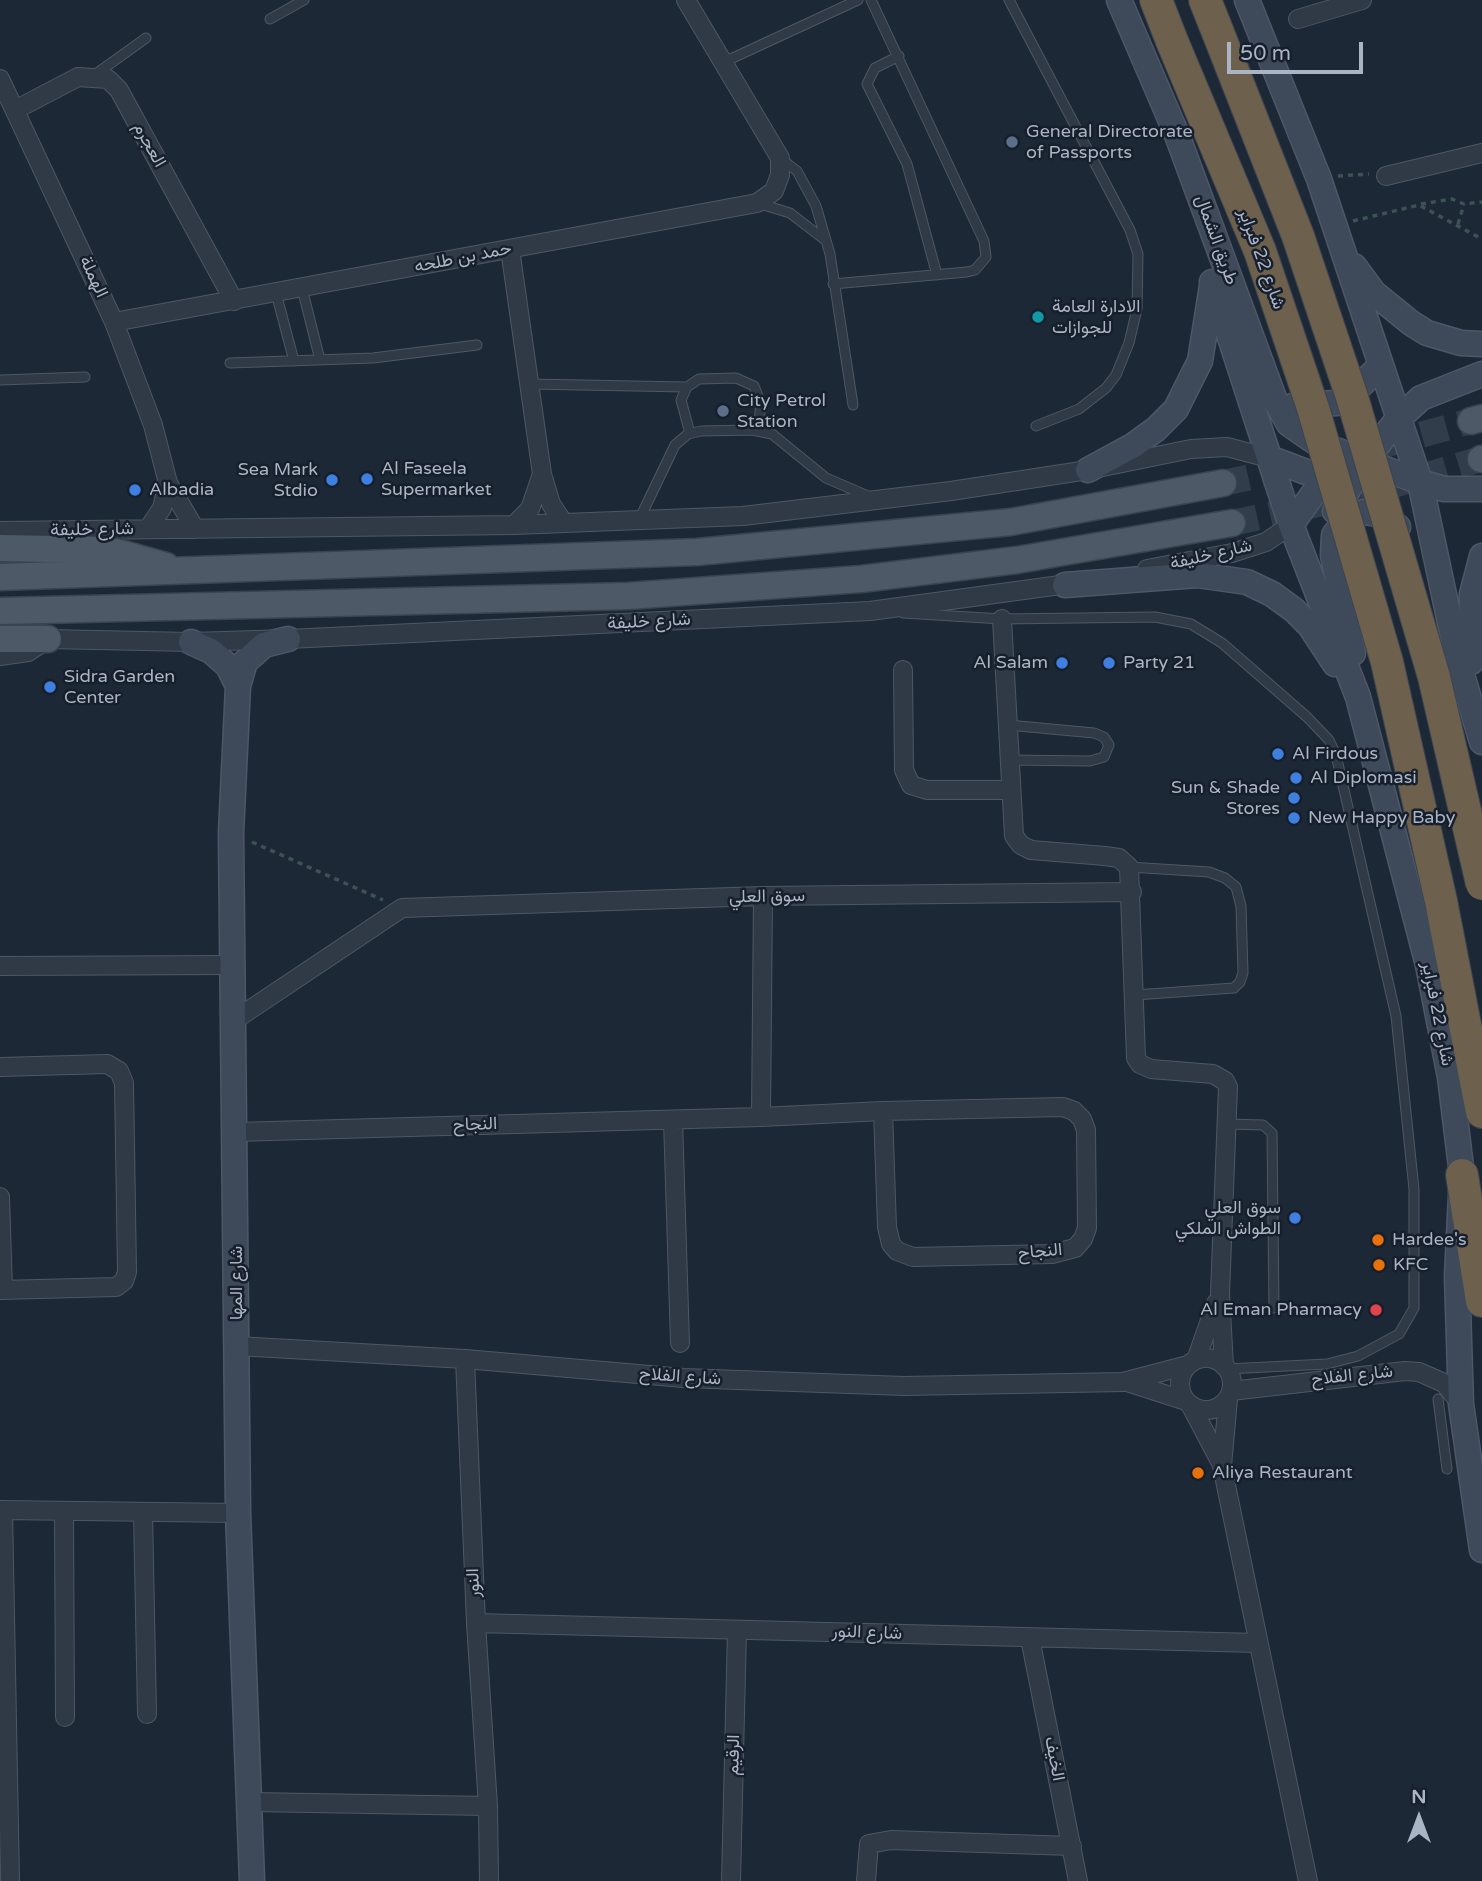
<!DOCTYPE html>
<meta charset="utf-8">
<style>
body{margin:0}
#map{position:relative;width:1482px;height:1881px;overflow:hidden;background:#1d2836;font-family:"Varela Round",sans-serif}
canvas{display:block}
.north{position:absolute;left:1384px;top:1783px;width:70px;height:70px;-webkit-text-stroke:5px #161f2b;paint-order:stroke;rotate:0deg;font-size:19px;font-weight:700;line-height:28px;text-align:center;color:#aab4c4}
.north::after{content:'';display:block;margin:auto;width:24px;height:32px;background:#aab4c4;clip-path:polygon(50% 0,100% 100%,50% 72%,0 100%)}
.scale{position:absolute;left:1227px;top:42px;width:136px;height:32px;box-sizing:border-box;border:4px solid #aab4c4;border-top:0;padding-left:9px;font-size:21px;line-height:24px;white-space:nowrap;color:#aab4c4;-webkit-text-stroke:5px #161f2b;paint-order:stroke}
</style>
<div id="map">
<canvas width="1482" height="1881"></canvas>
<div class="north">N</div>
<div class="scale">50 m</div>
</div>
<script>
const c = document.querySelector('canvas').getContext('2d');
c.lineJoin = 'round';
const poly = rows => new Path2D(rows.map(r => 'M' + r).join(''));
function strokePath(path, color, width, dash) { c.strokeStyle = color; c.lineWidth = width; c.lineCap = dash ? 'butt' : 'round'; c.setLineDash(dash || []); c.stroke(path); }
function drawText(font, color, halo, rows, align = 'center') {
  c.font = font + ' "Varela Round",Vazirmatn,sans-serif'; c.lineWidth = 5; c.setLineDash([]); c.textBaseline = 'middle'; c.strokeStyle = halo; c.fillStyle = color; for (const [text, x, y, turn = 0] of rows) {
    c.save(); c.translate(x, y); c.rotate((+turn || 0) * Math.PI / 180); c.textAlign = isNaN(turn) ? turn : align; if (halo) c.strokeText(text, 0, 0); c.fillText(text, 0, 0); c.restore();
  }
}
const primaryTunnel = poly([
 [1384,445,1471,421],
 [1223,483,1296,467],
 [1232,523,1360,495,1481,459]
]);
const path = poly([
 [1338,176,1369,174],
 [1421,204,1452,199,1464,204,1482,202],
 [1353,221,1419,205,1482,239],
 [1458,224,1464,204],
 [252,842,383,900]
]);
const lane = poly([
 [1009,0,1130,230,1138,254,1137,309,1129,343,1116,375,1106,388,1079,409,1036,426],
 [270,19,304,0],
 [899,56,875,68,867,84,907,164,937,275],
 [724,62,858,0],
 [93,76,146,38],
 [780,158,797,171,816,206,830,254,853,405],
 [757,203,790,213,825,240],
 [833,284,967,272,975,270,986,257,984,241,871,0],
 [302,288,320,360],
 [276,293,294,361],
 [230,363,373,358,477,345],
 [0,380,85,377],
 [529,384,687,387],
 [690,433,681,400,687,387,699,379,736,378,754,386,761,403,758,431],
 [639,520,675,445,688,434,701,431,752,430,772,434,826,478,868,496],
 [903,613,1002,619,1155,617,1191,624,1222,643,1307,717,1329,740,1336,755,1396,1016,1414,1189,1414,1308,1399,1334,1358,1356,1327,1364,1227,1369],
 [1008,725,1094,733,1104,737,1109,745,1104,757,1090,761,1009,760],
 [1129,867,1209,872,1225,878,1236,887,1241,906,1243,973,1240,982,1234,988,1135,995],
 [1228,1124,1263,1125,1272,1133,1274,1308],
 [1438,1399,1447,1469]
]);
const street = poly([
 [1298,19,1362,0],
 [0,79,114,322,153,425,168,483,195,529],
 [15,110,78,77,108,79,119,90,234,301],
 [1386,176,1482,153],
 [510,249,542,474,551,504,563,522],
 [114,322,757,203,774,191,780,175,780,158,686,0],
 [514,525,530,509,542,474],
 [148,529,162,508,168,483],
 [0,531,514,525,743,516,951,491,1088,470,1191,449,1227,447,1269,458],
 [1147,569,1232,553,1266,542,1291,525],
 [1002,619,1014,836,1021,845,1031,850,1105,856,1119,858,1129,867,1136,1058,1140,1064,1151,1069,1213,1074,1225,1081,1228,1087,1220,1293,1224,1366],
 [0,656,28,652,48,639,191,642,288,639,870,611,1075,583],
 [903,670,904,770,911,785,927,790,1010,790],
 [0,966,232,965],
 [233,1021,402,908,763,896,1132,892],
 [0,1067,107,1064,119,1071,124,1083,127,1272,124,1281,116,1287,0,1290],
 [761,1117,763,896],
 [673,1120,680,1343],
 [235,1132,761,1117,883,1111,1063,1107,1074,1111,1082,1119,1086,1130,1087,1228,1083,1239,1075,1248,1052,1254,913,1257,897,1251,891,1244,887,1227,883,1111],
 [0,1197,3,1290],
 [237,1346,465,1359,684,1378,904,1386,1123,1382,1188,1365],
 '1180 1384a26 26 0 1 1 52 0a26 26 0 1 1-52 0Z',
 [465,1359,476,1623,488,1806,489,1881],
 [1196,1360,1216,1303],
 [1130,1383,1186,1401],
 [1231,1391,1405,1371,1419,1372,1444,1383,1461,1404],
 [1228,1399,1222,1466,1308,1881],
 [1191,1406,1221,1463],
 [0,1510,238,1513],
 [3,1510,10,1881],
 [64,1512,65,1717],
 [143,1512,147,1714],
 [476,1623,1257,1643],
 [1030,1638,1078,1881],
 [251,1802,488,1806],
 [731,1881,737,1630],
 [866,1881,869,1844,891,1840,1072,1846]
]);
const secondary = poly([
 [1119,0,1177,135,1274,398,1289,424,1315,442,1420,482,1444,489,1482,489],
 [1247,0,1319,179,1420,482,1459,665,1482,742],
 [1354,266,1374,293,1411,323,1427,333,1461,343,1482,344],
 [1212,282,1291,525,1358,697,1428,965,1450,1077,1462,1175,1457,1276,1461,1404,1482,1550],
 [1295,405,1337,403,1353,393,1379,367],
 [1269,458,1346,487],
 [1088,470,1134,445,1156,429,1176,409,1200,361,1212,286],
 [1335,511,1366,460,1397,420,1421,398,1482,374],
 [1291,525,1333,466],
 [1065,585,1197,575,1247,582,1272,594,1294,610,1310,626,1335,664],
 [191,642,211,651,228,666,238,686],
 [1353,653,1333,555,1334,535,1346,520,1364,512,1384,515,1398,527],
 [1471,662,1472,594,1482,556],
 [252,1881,238,1513,231,833,238,686,245,662,264,645,288,639]
]);
const primary = poly([
 [1471,421,1482,418],
 [1481,459,1482,459],
 [0,548,109,550,166,566],
 [0,577,697,552,1011,522,1223,483],
 [0,611,628,596,861,579,1017,560,1232,523],
 [0,639,48,639]
]);
const highway = poly([
 [1156,0,1172,41],
 [1205,0,1215,25],
 [1441,901,1482,1112],
 [1462,1175,1482,1301]
]);
const highwayBridge = poly([
 [1215,25,1298,236,1352,397,1434,677,1482,884],
 [1172,41,1260,251,1313,408,1387,662,1441,901]
]);
const markers = [
 [1012,142,7,"#5c6f8a"],
 [1038,317,7,"#0f9aa8"],
 [723,411,7,"#5c6f8a"],
 [367,479,7,"#3f7fe0"],
 [332,480,7,"#3f7fe0"],
 [135,490,7,"#3f7fe0"],
 [1062,663,7,"#3f7fe0"],
 [1109,663,7,"#3f7fe0"],
 [50,687,7,"#3f7fe0"],
 [1278,754,7,"#3f7fe0"],
 [1296,778,7,"#3f7fe0"],
 [1294,798,7,"#3f7fe0"],
 [1294,818,7,"#3f7fe0"],
 [1295,1218,7,"#3f7fe0"],
 [1378,1240,7,"#e8710a"],
 [1379,1265,7,"#e8710a"],
 [1376,1310,7,"#e0444e"],
 [1198,1473,7,"#e8710a"]
];
const poiNames = [
 ["General Directorate",1026,132],
 ["of Passports",1026,153],
 ["الادارة العامة",1052,307],
 ["للجوازات",1052,328],
 ["City Petrol",737,401],
 ["Station",737,422],
 ["Al Faseela",381,469],
 ["Supermarket",381,490],
 ["Sea Mark",318,470,"right"],
 ["Stdio",318,491,"right"],
 ["Albadia",149,490],
 ["Al Salam",1048,663,"right"],
 ["Party 21",1123,663],
 ["Sidra Garden",64,677],
 ["Center",64,698],
 ["Al Firdous",1292,754],
 ["Al Diplomasi",1310,778],
 ["Sun & Shade",1280,788,"right"],
 ["Stores",1280,809,"right"],
 ["New Happy Baby",1308,818],
 ["سوق العلي",1281,1208,"right"],
 ["الطواش الملكي",1281,1229,"right"],
 ["Hardee's",1392,1240],
 ["KFC",1393,1265],
 ["Al Eman Pharmacy",1362,1310,"right"],
 ["Aliya Restaurant",1212,1473]
];
const streetNames = [
 ["العجرم",149,145,61],
 ["طريق الشمال",1216,240,70],
 ["حمد بن طلحه",463,258,-11],
 ["شارع 22 فبراير",1261,259,70],
 ["الهملة",93,277,65],
 ["شارع خليفة",92,530,-1],
 ["شارع خليفة",1211,555,-13],
 ["شارع خليفة",649,622,-3],
 ["سوق العلي",767,897,-1],
 ["شارع 22 فبراير",1437,1014,79],
 ["النجاح",475,1125,-2],
 ["النجاح",1040,1252,-5],
 ["شارع المها",237,1283,-90],
 ["شارع الفلاح",1352,1376,-6],
 ["شارع الفلاح",680,1377,4],
 ["النور",474,1583,-92],
 ["شارع النور",867,1633,2],
 ["الرقيم",734,1755,-89],
 ["الخيف",1054,1759,79]
];
strokePath(primaryTunnel, '#323d4b', 26, [26, 13]);
strokePath(lane, '#4e5765', 11);
strokePath(street, '#4e5765', 20);
strokePath(secondary, '#4e5765', 27);
strokePath(primary, '#3a4350', 29);
strokePath(highway, '#3b4451', 34);
strokePath(path, '#3c5255', 3.5, [5, 5]);
strokePath(lane, '#303a47', 9);
strokePath(street, '#303a47', 18);
strokePath(secondary, '#3e495a', 24);
strokePath(primary, '#4e5967', 26);
strokePath(highway, '#6d604d', 32);
strokePath(highwayBridge, '#3b4451', 34, []);
strokePath(highwayBridge, '#6d604d', 32);
for (const [x, y, r, color] of markers) { const dot = new Path2D(); dot.arc(x, y, r, 0, 2 * Math.PI); c.fillStyle = color; c.fill(dot); strokePath(dot, '#161f2b', 2.5); }
drawText('18px', '#aab4c4', '#161f2b', poiNames, 'left');
drawText('18px', '#aab4c4', '#161f2b', streetNames);
</script>
